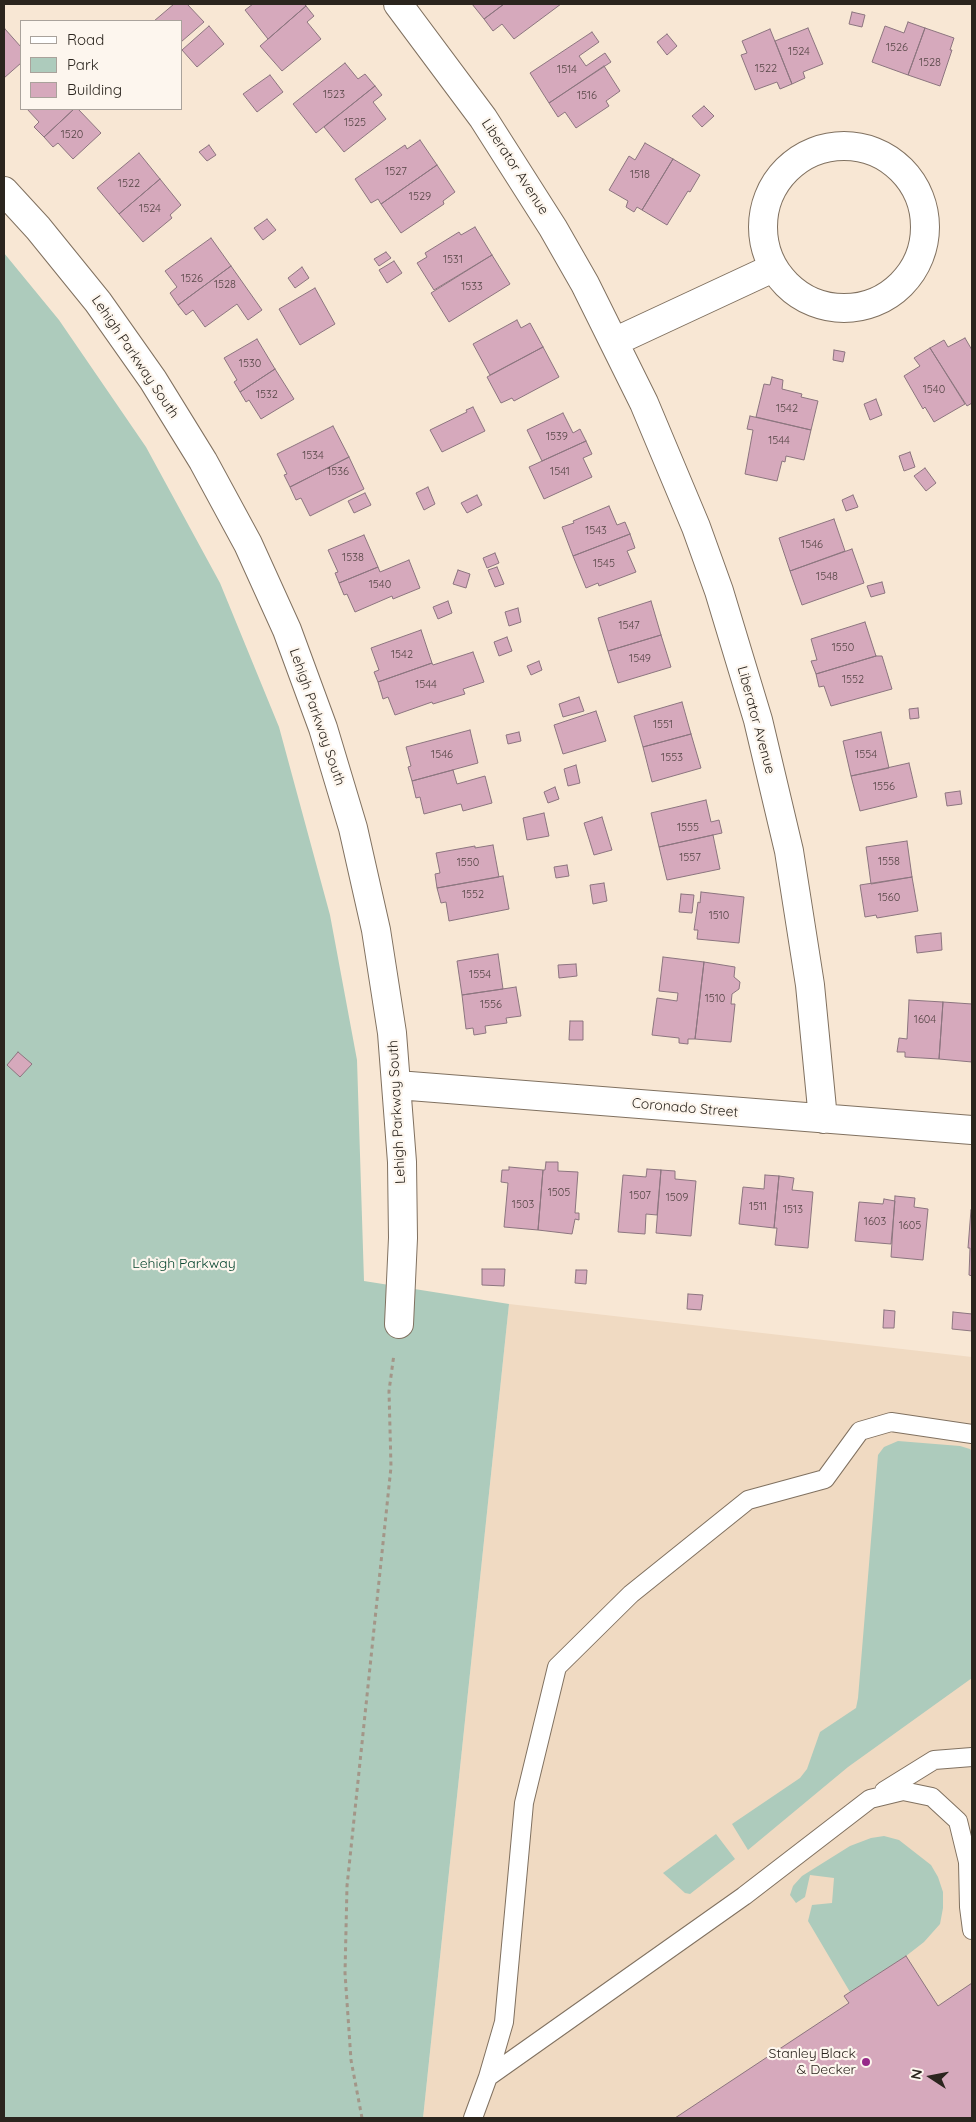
<!DOCTYPE html>
<style>
body{margin:0}
#map{position:relative;width:976px;height:2122px;overflow:hidden;background:#f8e7d4;font-family:Quicksand,sans-serif}
canvas{display:block}
.frame{position:absolute;inset:0;border:5px solid #2b251e;pointer-events:none}
.legend{position:absolute;left:20px;top:20px;width:162px;height:90px;box-sizing:border-box;background:#fdf6ee;border:1px solid #a9a29b;margin:0;padding:6px 9px;list-style:none;font-size:15px;color:#2b251e}
.legend li{display:flex;align-items:center;gap:10px;height:25px}
.legend b{width:25px;border:1px solid #a9a29b}
.north{position:absolute;left:906px;top:2052px;width:50px;height:50px;-webkit-text-stroke:4px #fdf6ee;paint-order:stroke;rotate:281deg;font-size:14px;font-weight:700;line-height:20px;text-align:center;color:#2b251e}
.north::after{content:'';display:block;margin:auto;width:18px;height:22px;background:#2b251e;clip-path:polygon(50% 0,100% 100%,50% 72%,0 100%)}
</style>
<div id="map">
<canvas width="976" height="2122"></canvas>
<div class="frame"></div>
<ul class="legend">
<li><b style="height:6px;background:#fff"></b>Road</li>
<li><b style="height:14px;background:#adcbbc"></b>Park</li>
<li><b style="height:14px;background:#d6a9bc"></b>Building</li>
</ul>
<div class="north">N</div>
</div>
<script>
const c = document.querySelector('canvas').getContext('2d');
c.lineJoin = 'round';
function fillPath(path, color) { c.fillStyle = color; c.fill(path, 'evenodd'); }
const poly = rows => new Path2D(rows.map(r => 'M' + r).join(''));
function strokePath(path, color, width, dash) { c.strokeStyle = color; c.lineWidth = width; c.lineCap = dash ? 'butt' : 'round'; c.setLineDash(dash || []); c.stroke(path); }
function drawText(font, color, halo, rows, align = 'center') {
  c.font = font + ' Quicksand,sans-serif'; c.lineWidth = 4.5; c.setLineDash([]); c.textBaseline = 'middle'; c.strokeStyle = halo; c.fillStyle = color; for (const [text, x, y, turn = 0] of rows) {
    c.save(); c.translate(x, y); c.rotate((+turn || 0) * Math.PI / 180); c.textAlign = isNaN(turn) ? turn : align; if (halo) c.strokeText(text, 0, 0); c.fillText(text, 0, 0); c.restore();
  }
}
const built = poly([
 [509,1304,972,1357,972,2118,423,2118]
]);
const green = poly([
 [4,253,59,320,146,447,220,583,279,727,330,915,357,1060,364,1281,509,1304,423,2118,4,2118],
 [898,1441,960,1446,970,1449,972,1452,972,1678,848,1767,748,1850,732,1824,800,1778,807,1769,820,1732,856,1708,858,1698,878,1455,884,1447],
 [716,1834,735,1859,690,1894,685,1893,663,1873],
 [884,1836,899,1840,931,1865,938,1877,943,1892,943,1908,940,1924,924,1942,906,1956,850,1992,808,1921,812,1905,832,1903,834,1878,810,1875,805,1897,796,1903,790,1895,793,1886,802,1876,850,1846,871,1838]
]);
const building = poly([
 [174,4,187,4,204,22,181,42,181,21,154,21,174,4],
 [253,4,304,4,306,6,268,39,245,10,253,4],
 [472,4,504,4,484,19,472,4],
 [504,4,561,4,514,39,502,24,493,31,484,19,504,4],
 [306,6,314,16,307,22,321,39,282,71,260,46,306,6],
 [852,12,865,15,862,27,849,24,852,12],
 [908,22,925,28,908,75,872,62,885,26,904,33,908,22],
 [209,26,224,44,197,67,182,50,209,26],
 [808,28,823,64,803,72,805,78,792,84,775,41,808,28],
 [925,28,954,38,950,50,952,50,940,86,908,75,925,28],
 [5,29,21,47,21,63,4,78,4,31,5,29],
 [770,29,792,84,780,89,777,82,755,90,741,55,747,53,742,41,770,29],
 [592,32,599,42,579,56,586,66,605,53,611,62,549,103,530,73,592,32],
 [667,34,677,46,667,55,657,42,667,34],
 [345,63,358,79,365,74,375,86,316,133,293,104,345,63],
 [604,66,620,91,606,101,609,106,576,128,565,112,558,117,549,103,604,66],
 [270,75,283,92,257,112,243,94,270,75],
 [375,86,382,95,373,102,386,119,344,152,324,127,375,86],
 [704,106,714,116,702,127,692,116,704,106],
 [27,109,74,109,44,137,34,127,39,122,27,109],
 [74,109,78,109,101,133,73,159,58,143,53,147,44,137,74,109],
 [420,140,437,165,381,204,378,199,371,203,355,179,405,145,407,149,420,140],
 [645,143,673,159,642,210,637,207,634,212,626,207,628,201,609,190,629,156,635,160,645,143],
 [209,145,216,155,207,161,199,152,209,145],
 [139,153,160,179,119,214,97,188,139,153],
 [673,159,700,175,690,192,688,191,667,225,642,210,673,159],
 [437,165,455,192,443,201,444,204,401,233,381,204,437,165],
 [160,179,181,205,170,215,172,218,143,242,119,214,160,179],
 [267,219,276,230,263,240,254,228,267,219],
 [475,227,492,255,434,290,417,263,427,257,425,253,459,232,461,235,475,227],
 [211,238,231,266,178,305,170,293,177,287,165,271,211,238],
 [386,252,391,258,379,266,374,259,386,252],
 [492,255,510,284,449,322,431,293,492,255],
 [394,261,402,273,387,283,379,270,394,261],
 [231,266,262,310,248,320,237,304,205,327,193,310,186,315,178,305,231,266],
 [302,267,309,278,295,288,288,278,302,267],
 [315,288,335,324,300,345,279,309,315,288],
 [517,320,521,328,530,323,543,347,490,375,473,344,517,320],
 [965,338,972,350,972,403,967,406,930,348,944,340,948,347,965,338],
 [257,339,275,369,240,392,234,382,237,380,224,358,257,339],
 [543,347,559,377,514,401,512,398,501,403,487,377,543,347],
 [930,348,965,404,934,422,925,407,923,409,904,376,920,366,914,358,930,348],
 [834,350,845,352,843,362,833,360,834,350],
 [275,369,294,399,261,419,249,400,246,402,240,392,275,369],
 [772,377,783,380,782,389,802,394,801,397,818,401,811,430,756,417,764,384,770,385,772,377],
 [876,399,882,415,870,420,864,404,876,399],
 [473,407,485,431,442,452,430,430,467,412,466,410,473,407],
 [563,413,573,433,580,429,586,441,542,461,527,430,563,413],
 [750,416,811,430,804,460,786,456,785,462,782,461,777,481,745,474,753,430,747,429,750,416],
 [333,426,349,457,290,487,284,475,287,474,277,454,333,426],
 [586,441,592,454,583,458,592,477,544,499,529,467,586,441],
 [910,452,915,467,904,471,899,456,910,452],
 [349,457,364,489,310,516,301,498,296,500,290,487,349,457],
 [925,468,936,483,926,491,914,476,925,468],
 [428,487,435,504,424,510,416,493,428,487],
 [365,493,371,505,354,513,348,501,365,493],
 [477,495,482,505,467,513,461,503,477,495],
 [853,495,858,507,846,511,842,500,853,495],
 [609,506,617,525,625,522,630,534,573,556,562,527,574,523,573,521,609,506],
 [834,519,845,551,790,571,779,538,834,519],
 [630,534,635,548,627,551,636,572,599,586,598,583,586,588,573,556,630,534],
 [364,535,378,567,339,583,335,573,338,572,328,550,364,535],
 [852,549,864,583,802,605,790,571,852,549],
 [495,553,499,563,487,568,483,558,495,553],
 [409,560,420,588,393,599,392,596,355,612,347,594,344,595,339,583,378,567,380,572,409,560],
 [497,567,504,584,495,587,488,570,497,567],
 [458,570,470,574,466,588,453,584,458,570],
 [882,582,885,593,871,597,867,586,882,582],
 [448,601,452,613,438,619,433,607,448,601],
 [651,601,661,635,608,651,598,618,651,601],
 [518,608,521,622,509,626,505,612,518,608],
 [865,622,876,656,816,674,811,661,817,660,811,639,865,622],
 [421,630,432,663,378,682,374,672,379,670,371,648,421,630],
 [661,635,671,667,618,683,608,651,661,635],
 [507,637,512,651,499,656,494,642,507,637],
 [473,652,484,682,463,689,465,694,433,704,432,702,395,715,388,697,383,699,378,682,432,663,433,665,473,652],
 [876,656,882,656,892,689,831,706,824,686,819,687,816,674,876,656],
 [539,661,542,670,531,675,527,666,539,661],
 [579,697,584,711,563,717,559,704,579,697],
 [682,702,691,734,643,747,634,716,682,702],
 [918,708,919,718,910,719,909,709,918,708],
 [596,711,606,741,563,754,554,725,596,711],
 [470,730,478,763,412,781,408,767,411,766,406,747,470,730],
 [519,732,521,741,508,744,506,735,519,732],
 [881,732,889,768,851,776,843,741,881,732],
 [691,734,701,768,652,782,643,747,691,734],
 [909,763,917,797,860,811,851,776,909,763],
 [576,765,580,783,568,786,564,769,576,765],
 [453,770,457,784,485,776,492,803,463,811,461,804,424,814,420,797,416,798,412,781,453,770],
 [555,787,559,799,548,803,544,792,555,787],
 [960,791,962,804,947,806,945,793,960,791],
 [706,800,711,822,719,820,722,833,659,847,651,813,706,800],
 [544,813,549,836,527,840,523,818,544,813],
 [602,817,612,850,594,855,584,823,602,817],
 [713,835,720,869,667,880,659,847,713,835],
 [907,841,912,877,871,884,866,847,907,841],
 [493,845,499,877,437,888,435,874,440,873,436,853,475,846,475,848,493,845],
 [567,865,569,876,556,878,554,867,567,865],
 [503,876,509,909,449,921,446,902,441,903,437,888,503,876],
 [912,877,918,911,877,918,876,915,865,917,860,885,912,877],
 [604,883,607,901,593,904,590,885,604,883],
 [701,892,744,897,739,943,697,939,698,930,694,930,698,902,700,903,701,892],
 [681,894,694,895,692,913,679,912,681,894],
 [941,933,942,950,917,953,915,936,941,933],
 [498,954,503,989,462,995,457,961,498,954],
 [663,957,704,962,695,1039,688,1039,688,1044,679,1043,679,1038,652,1035,657,998,677,1001,678,993,659,991,663,957],
 [704,962,735,967,734,977,740,982,739,989,732,994,731,1004,735,1004,731,1042,695,1039,704,962],
 [576,964,577,976,559,978,558,965,576,964],
 [516,987,521,1016,506,1018,507,1023,485,1026,486,1033,474,1035,473,1028,466,1029,462,995,516,987],
 [909,1000,943,1002,939,1059,905,1057,905,1052,897,1052,899,1038,907,1039,909,1000],
 [943,1002,972,1004,972,1062,939,1059,943,1002],
 [570,1021,583,1021,583,1040,569,1040,570,1021],
 [18,1052,32,1064,20,1077,7,1065,18,1052],
 [546,1162,558,1162,558,1171,578,1172,575,1213,579,1213,579,1220,575,1219,572,1234,538,1230,543,1170,545,1170,546,1162],
 [509,1167,543,1170,538,1230,504,1227,508,1183,501,1182,502,1170,509,1170,509,1167],
 [647,1169,661,1170,657,1215,646,1214,645,1234,618,1232,623,1175,646,1177,647,1169],
 [661,1170,675,1171,675,1179,696,1181,691,1236,656,1233,661,1170],
 [765,1175,779,1176,774,1228,739,1224,743,1187,764,1189,765,1175],
 [779,1176,794,1178,792,1190,813,1192,808,1248,775,1245,777,1228,774,1228,779,1176],
 [895,1196,915,1198,914,1207,928,1209,923,1260,891,1257,895,1196],
 [884,1199,895,1201,891,1244,855,1241,859,1202,883,1204,884,1199],
 [971,1210,972,1210,972,1276,969,1275,970,1248,968,1248,971,1210],
 [482,1269,505,1269,504,1286,482,1285,482,1269],
 [576,1270,587,1270,586,1284,575,1283,576,1270],
 [688,1294,703,1295,701,1310,687,1309,688,1294],
 [884,1310,895,1311,894,1328,883,1328,884,1310],
 [953,1312,972,1314,972,1331,952,1329,953,1312],
 [906,1956,938,2006,972,1983,972,2118,675,2118,849,2003,844,1996,906,1956]
]);
const path = poly([
 [362,2118,351,2060,345,1973,347,1886,391,1467,389,1391,394,1354]
]);
const lane = poly([
 [884,1791,934,1760,972,1757],
 [488,2077,504,2022,524,1803,557,1667,631,1594,748,1500,825,1479,860,1431,891,1422,972,1434],
 [473,2118,488,2077,744,1896,870,1799,903,1791,932,1797,958,1821,968,1862,969,1907,972,1930]
]);
const street = poly([
 [398,4,483,118,553,228,585,284,644,403,696,527,719,591,758,720,789,851,810,985,823,1119],
 '763 227a81 81 0 1 1 162 0a81 81 0 1 1-162 0Z',
 [4,191,38,228,98,302,153,380,203,461,248,544,287,630,323,728,353,828,376,930,392,1033,402,1162,403,1238,399,1324],
 [614,342,773,268],
 [397,1085,972,1130]
]);
const markers = [
 [866,2062,5,"#972989"]
];
const numberNames = [
 ["1526",897,48],
 ["1524",799,52],
 ["1528",930,63],
 ["1522",766,69],
 ["1514",567,70],
 ["1523",334,95],
 ["1516",587,96],
 ["1525",355,123],
 ["1520",72,135],
 ["1527",396,172],
 ["1518",640,175],
 ["1522",129,184],
 ["1529",420,197],
 ["1524",150,209],
 ["1531",453,260],
 ["1526",192,279],
 ["1528",225,285],
 ["1533",472,287],
 ["1530",250,364],
 ["1540",934,390],
 ["1532",267,395],
 ["1542",787,409],
 ["1539",557,437],
 ["1544",779,441],
 ["1534",313,456],
 ["1536",338,472],
 ["1541",560,472],
 ["1543",596,531],
 ["1546",812,545],
 ["1538",353,558],
 ["1545",604,564],
 ["1548",827,577],
 ["1540",380,585],
 ["1547",629,626],
 ["1550",843,648],
 ["1542",402,655],
 ["1549",640,659],
 ["1552",853,680],
 ["1544",426,685],
 ["1551",663,725],
 ["1546",442,755],
 ["1554",866,755],
 ["1553",672,758],
 ["1556",884,787],
 ["1555",688,828],
 ["1557",690,858],
 ["1558",889,862],
 ["1550",468,863],
 ["1552",473,895],
 ["1560",889,898],
 ["1510",719,916],
 ["1554",480,975],
 ["1510",715,999],
 ["1556",491,1005],
 ["1604",925,1020],
 ["1505",559,1193],
 ["1507",640,1196],
 ["1509",677,1198],
 ["1503",523,1205],
 ["1511",758,1207],
 ["1513",793,1210],
 ["1603",875,1222],
 ["1605",910,1226]
];
const streetNames = [
 ["Liberator Avenue",515,167,57],
 ["Lehigh Parkway South",135,357,56],
 ["Lehigh Parkway South",317,717,71],
 ["Liberator Avenue",756,720,75],
 ["Coronado Street",685,1108,5],
 ["Lehigh Parkway South",397,1112,-93]
];
const parkNames = [
 ["Lehigh Parkway",184,1264]
];
const poiNames = [
 ["Stanley Black",856,2054],
 ["& Decker",856,2070]
];
fillPath(built, '#f0dac2');
fillPath(green, '#adcbbc');
fillPath(building, '#d6a9bc');
strokePath(building, '#8c757f', 1);
strokePath(lane, '#807160', 20);
strokePath(street, '#807160', 30);
strokePath(path, '#a39688', 3, [4, 4]);
strokePath(lane, '#fff', 18);
strokePath(street, '#fff', 28);
for (const [x, y, r, color] of markers) { const dot = new Path2D(); dot.arc(x, y, r, 0, 2 * Math.PI); c.fillStyle = color; c.fill(dot); strokePath(dot, '#fdf6ee', 2); }
drawText('11px', '#564646', null, numberNames);
drawText('14px', '#2b251e', '#fdf6ee', streetNames);
drawText('14px', '#0a4831', '#fdf6ee', parkNames);
drawText('14px', '#2b251e', '#fdf6ee', poiNames, 'right');
</script>
